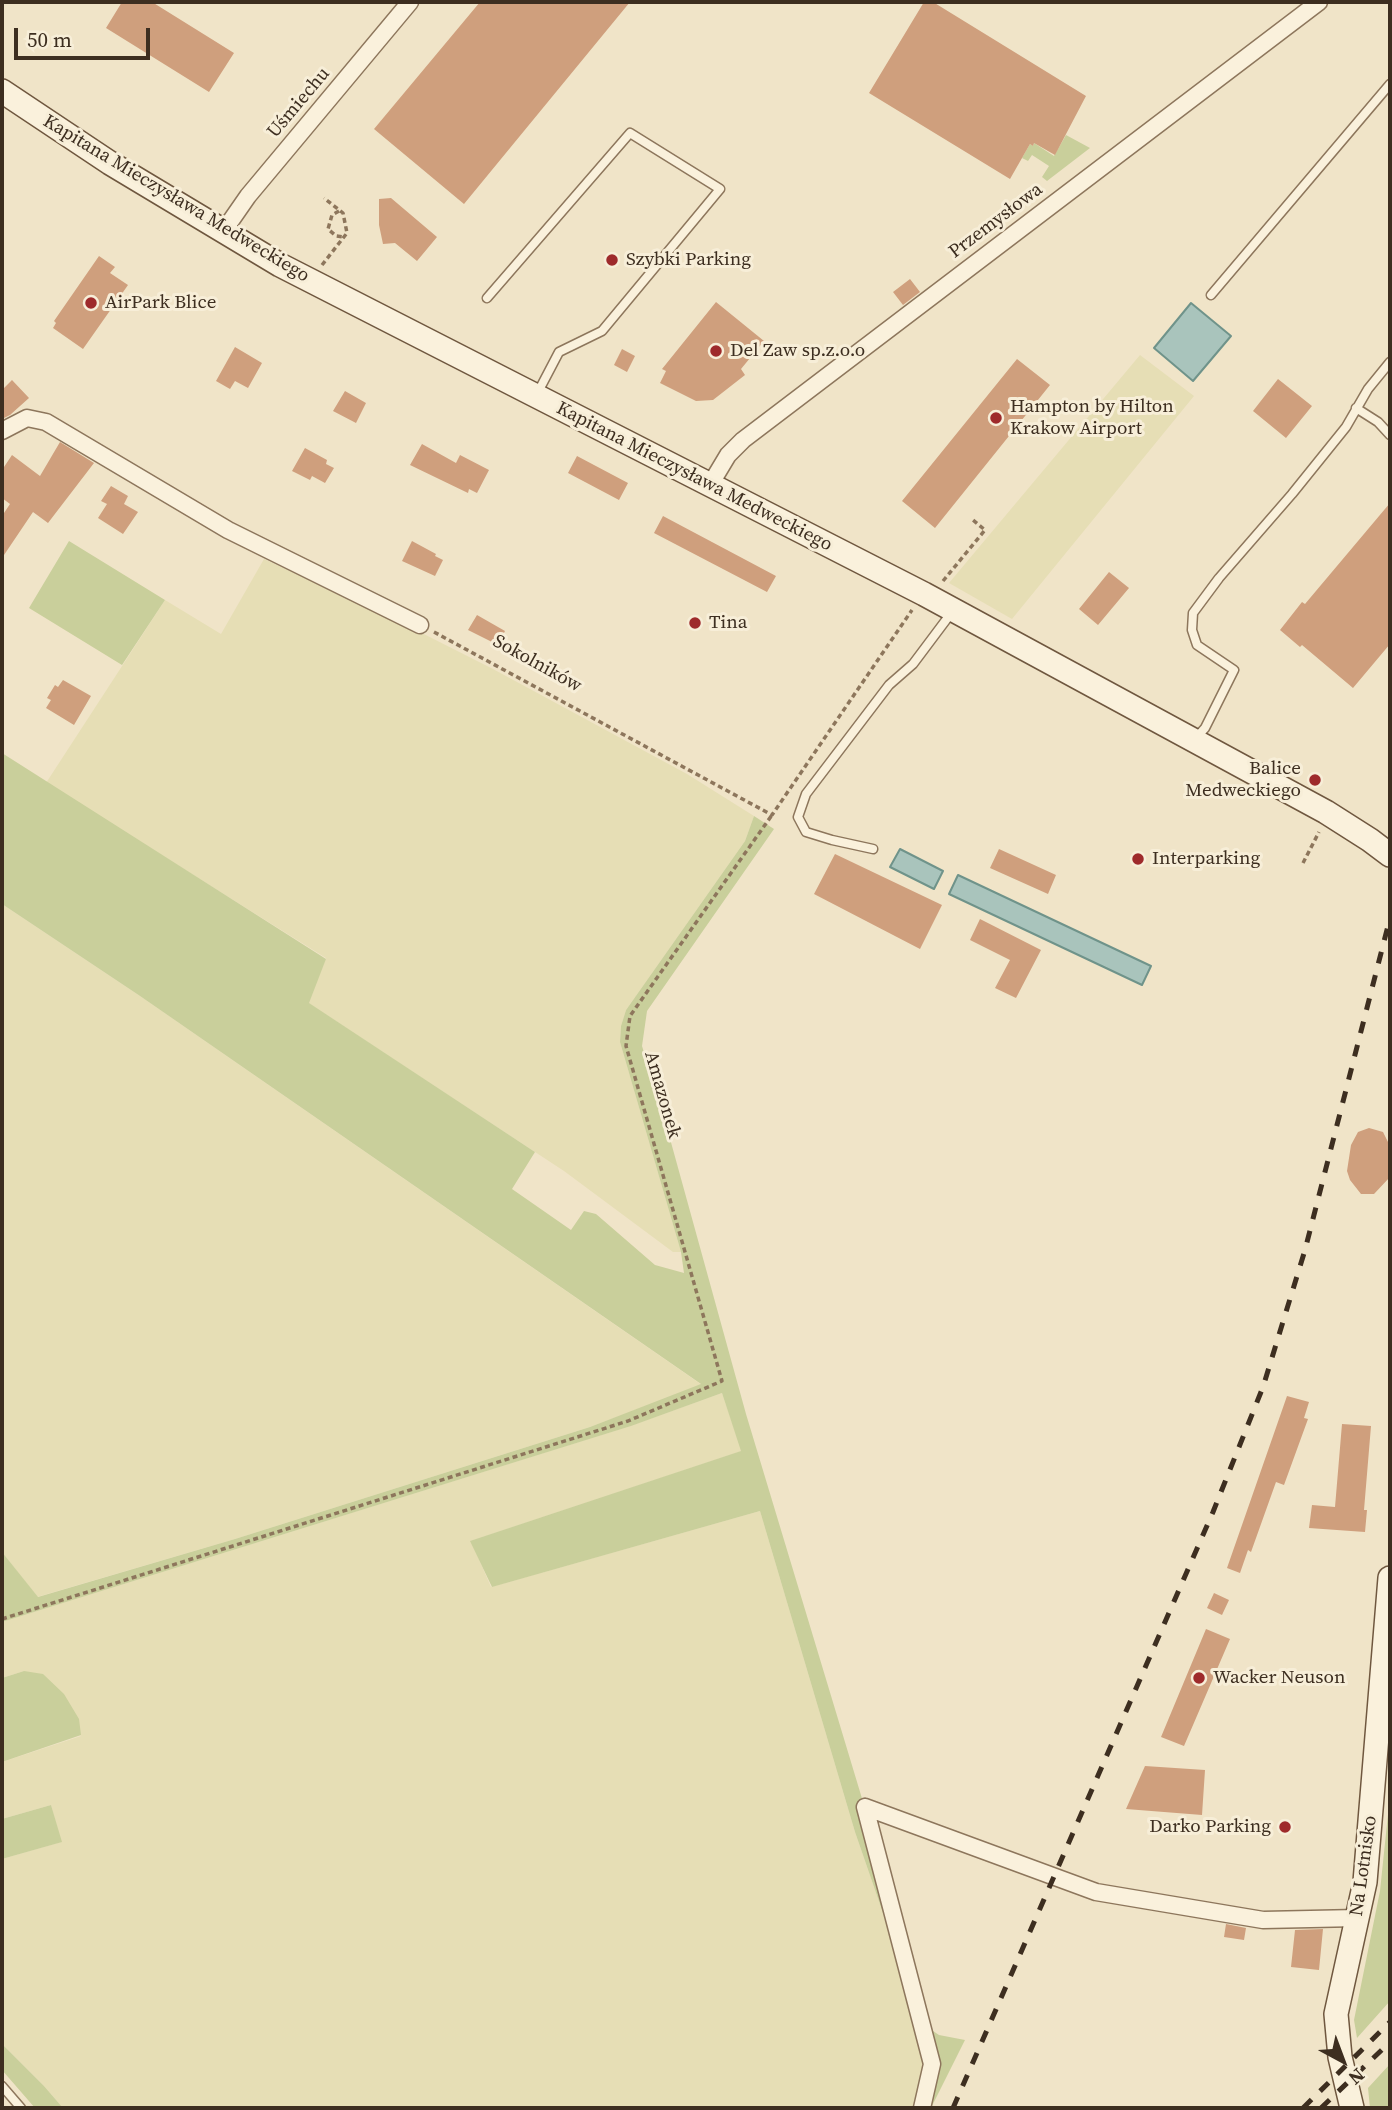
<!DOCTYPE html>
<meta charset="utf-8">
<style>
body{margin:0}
#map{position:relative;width:1392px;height:2110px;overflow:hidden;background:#f0e4c8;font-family:"Source Serif 4",serif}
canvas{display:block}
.frame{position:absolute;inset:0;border:4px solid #3d2e20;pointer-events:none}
.north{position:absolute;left:1308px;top:2026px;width:70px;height:70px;-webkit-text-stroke:5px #f7eed8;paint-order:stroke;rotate:139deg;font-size:19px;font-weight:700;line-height:28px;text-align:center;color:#3d2e20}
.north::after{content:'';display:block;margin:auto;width:24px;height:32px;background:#3d2e20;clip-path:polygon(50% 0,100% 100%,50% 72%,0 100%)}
.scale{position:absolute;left:14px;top:28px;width:136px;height:32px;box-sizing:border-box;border:4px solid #3d2e20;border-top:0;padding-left:9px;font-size:21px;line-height:24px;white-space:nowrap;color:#3d2e20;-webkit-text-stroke:5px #f7eed8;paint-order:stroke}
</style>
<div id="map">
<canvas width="1392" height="2110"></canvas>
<div class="frame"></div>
<div class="north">N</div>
<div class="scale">50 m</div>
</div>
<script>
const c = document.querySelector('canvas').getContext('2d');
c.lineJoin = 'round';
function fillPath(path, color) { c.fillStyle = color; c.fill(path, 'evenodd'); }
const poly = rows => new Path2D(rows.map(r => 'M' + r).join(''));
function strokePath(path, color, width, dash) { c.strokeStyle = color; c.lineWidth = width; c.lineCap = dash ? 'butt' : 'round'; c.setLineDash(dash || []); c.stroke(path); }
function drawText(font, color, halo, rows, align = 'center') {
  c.font = font + ' "Source Serif 4",serif'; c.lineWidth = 6; c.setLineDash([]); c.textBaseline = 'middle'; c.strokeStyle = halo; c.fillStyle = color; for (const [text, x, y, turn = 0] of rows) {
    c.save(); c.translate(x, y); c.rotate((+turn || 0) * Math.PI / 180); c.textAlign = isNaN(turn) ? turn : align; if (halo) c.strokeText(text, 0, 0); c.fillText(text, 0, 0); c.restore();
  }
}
const farmland = poly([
 [1140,355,1194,396,1012,619,949,583],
 [264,559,400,622,493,669,687,774,754,816,745,841,626,1010,621,1026,620,1042,681,1252,673,1252,564,1171,308,1003,326,958,46,783,165,600,221,634],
 [2,904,140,996,702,1385,590,1427,235,1539,37,1597,2,1552],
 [722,1393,742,1451,471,1541,491,1587,760,1511,855,1832,921,2023,932,2064,923,2108,63,2108,44,2086,2,2044,2,1859,61,1842,51,1805,2,1819,2,1762,81,1736,24,1671,2,1678,2,1622,627,1427]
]);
const green = poly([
 [1066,135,1090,148,1047,181,1042,177,1049,166,1032,155,1028,161,1022,158,1030,144,1033,146,1034,143,1054,156],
 [69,541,165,600,122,665,29,608],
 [2,753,326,959,309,1003,535,1152,512,1189,571,1230,584,1211,596,1214,655,1265,684,1273,681,1252,620,1042,621,1026,626,1010,745,841,754,816,774,829,647,1011,642,1046,664,1117,746,1414,870,1825,927,2027,939,2035,965,2040,931,2108,922,2108,932,2064,921,2023,855,1832,760,1511,492,1587,470,1541,741,1451,722,1393,631,1426,2,1622,2,1552,38,1597,235,1539,590,1427,701,1384,140,996,2,904],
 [24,1671,43,1674,64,1694,79,1719,81,1735,2,1762,2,1678],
 [1390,1795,1390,2001,1357,2038,1354,2020,1380,1891],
 [51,1805,62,1842,2,1859,2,1819],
 [2,2044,44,2086,63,2108,35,2108,2,2070],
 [1390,2064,1390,2108,1370,2108,1368,2088]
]);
const water = poly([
 [1191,303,1231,336,1193,381,1154,348,1191,303],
 [900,849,943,871,934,889,890,867,900,849],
 [958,875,1151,966,1142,985,949,894,958,875]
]);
const building = poly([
 [122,2,152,2,234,53,209,92,106,28],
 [480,2,630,2,464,204,374,129],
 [924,2,933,2,1086,96,1055,155,1034,143,1033,146,1030,144,1010,179,869,93],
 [391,198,437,237,417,261,395,243,383,244,379,225,379,199],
 [99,256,115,267,110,273,128,285,83,349,53,328,56,323,54,321],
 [910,279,920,292,903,305,893,292],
 [716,302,764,341,741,369,745,375,713,400,696,401,660,383,666,371,662,369],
 [235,347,262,363,248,388,235,381,230,389,216,381],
 [622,349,635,356,627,372,614,365],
 [1017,359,1050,385,935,528,902,501],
 [1278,379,1312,406,1286,438,1253,411],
 [12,380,29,398,10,415,2,419,2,390],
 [345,391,366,403,356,423,333,411],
 [60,442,94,463,48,523,33,512,2,558,2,516,10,504,2,498,2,470,12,455,40,476],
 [422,444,456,463,460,455,489,470,477,493,469,489,468,493,410,465],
 [305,448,327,460,326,464,334,468,325,483,312,476,310,480,292,471],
 [577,456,628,483,619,500,568,473],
 [111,486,128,496,124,504,138,512,123,534,98,518,107,504,101,501],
 [1390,503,1390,644,1353,688,1302,645,1300,647,1280,630,1302,602,1305,604],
 [663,516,776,576,767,592,654,533],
 [412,541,436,554,435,556,443,560,435,576,402,561],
 [1109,572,1129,588,1098,625,1079,609],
 [477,615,505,631,498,645,468,630],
 [63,680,91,696,74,725,46,708,51,700,47,698,55,685,58,687],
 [999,849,1056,875,1048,894,990,868],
 [835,854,942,905,920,949,814,894],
 [980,919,1041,950,1016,998,995,988,1010,960,970,940],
 [1369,1128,1383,1132,1390,1146,1390,1177,1374,1194,1361,1194,1350,1180,1347,1171,1351,1145,1358,1132],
 [1287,1396,1309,1402,1304,1418,1308,1419,1284,1485,1276,1482,1251,1552,1248,1550,1240,1573,1227,1568],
 [1342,1424,1371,1426,1364,1510,1367,1510,1365,1532,1309,1528,1312,1505,1335,1507],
 [1214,1593,1229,1600,1222,1615,1207,1608],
 [1206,1629,1230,1639,1184,1746,1161,1737],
 [1145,1766,1205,1770,1202,1815,1126,1809],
 [1226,1924,1246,1928,1244,1940,1224,1937],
 [1323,1929,1319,1970,1291,1967,1295,1930]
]);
const path = poly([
 [339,211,332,215,328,229,336,236,343,237],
 [322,265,347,233,343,213,324,198],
 [943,581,985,530,973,520],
 [434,632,772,815,912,610],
 [1303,863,1319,832],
 [2,1619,628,1421,722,1381,626,1046,630,1016,772,815]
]);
const service = poly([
 [1211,295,1390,84],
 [487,298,630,133,720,189,602,331,559,352,537,394],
 [1356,408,1378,422,1390,435],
 [1195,739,1205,728,1234,670,1197,645,1192,630,1193,613,1219,578,1292,494,1346,427,1368,389,1390,362],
 [873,849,832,840,806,832,798,817,806,794,889,685,913,664,952,612],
 [2,2086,21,2108]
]);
const minor = poly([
 [223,232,248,196,410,2],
 [2,431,27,418,46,422,228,530,420,625],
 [710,485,728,455,743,440,1319,2],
 [865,1807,1096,1892,1263,1920,1358,1918],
 [865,1807,932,2064,922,2108]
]);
const secondary = poly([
 [2,91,110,163,280,265,924,594,1326,812,1370,840,1390,855],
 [1352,2108,1340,2057,1336,2014,1365,1882,1390,1578]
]);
const rail = poly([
 [953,2108,1213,1512,1263,1387,1305,1250,1390,918],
 [1303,2108,1390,2022],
 [1321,2108,1390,2042]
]);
const markers = [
 [612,260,7,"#9e2a2b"],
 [91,303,7,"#9e2a2b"],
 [716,351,7,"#9e2a2b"],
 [996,418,7,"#9e2a2b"],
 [695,623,7,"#9e2a2b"],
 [1315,780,7,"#9e2a2b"],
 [1138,859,7,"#9e2a2b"],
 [1199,1678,7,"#9e2a2b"],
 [1285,1827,7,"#9e2a2b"]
];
const streetNames = [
 ["Uśmiechu",299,103,-50],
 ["Kapitana Mieczysława Medweckiego",176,199,31],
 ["Przemysłowa",996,221,-37],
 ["Kapitana Mieczysława Medweckiego",694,477,27],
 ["Sokolników",537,664,29],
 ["Amazonek",662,1095,74],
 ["Na Lotnisko",1364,1866,-82]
];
const poiNames = [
 ["Szybki Parking",626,260],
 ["AirPark Blice",105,303],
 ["Del Zaw sp.z.o.o",730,351],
 ["Hampton by Hilton",1010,407],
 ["Krakow Airport",1010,429],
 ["Tina",709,623],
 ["Balice",1301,769,"right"],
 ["Medweckiego",1301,791,"right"],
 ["Interparking",1152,859],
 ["Wacker Neuson",1213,1678],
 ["Darko Parking",1271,1827,"right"]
];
fillPath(farmland, '#e6deb5');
fillPath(green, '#c9cf9b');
fillPath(water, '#a9c4bc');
strokePath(water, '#6f938a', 2);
fillPath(building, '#cf9f7d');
strokePath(service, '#8d765c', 11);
strokePath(minor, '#8d765c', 19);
strokePath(secondary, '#6f573f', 26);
strokePath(path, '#8d765c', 3.5, [5, 3.5]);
strokePath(service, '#faf1dc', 8);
strokePath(minor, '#faf1dc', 16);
strokePath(secondary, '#faf1dc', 23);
strokePath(rail, '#3d2e20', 5, [12, 12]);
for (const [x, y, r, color] of markers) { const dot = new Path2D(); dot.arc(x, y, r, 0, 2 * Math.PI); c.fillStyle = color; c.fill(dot); strokePath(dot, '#f7eed8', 2.5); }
drawText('19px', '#3d2e20', '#f7eed8', streetNames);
drawText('19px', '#3d2e20', '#f7eed8', poiNames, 'left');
</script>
